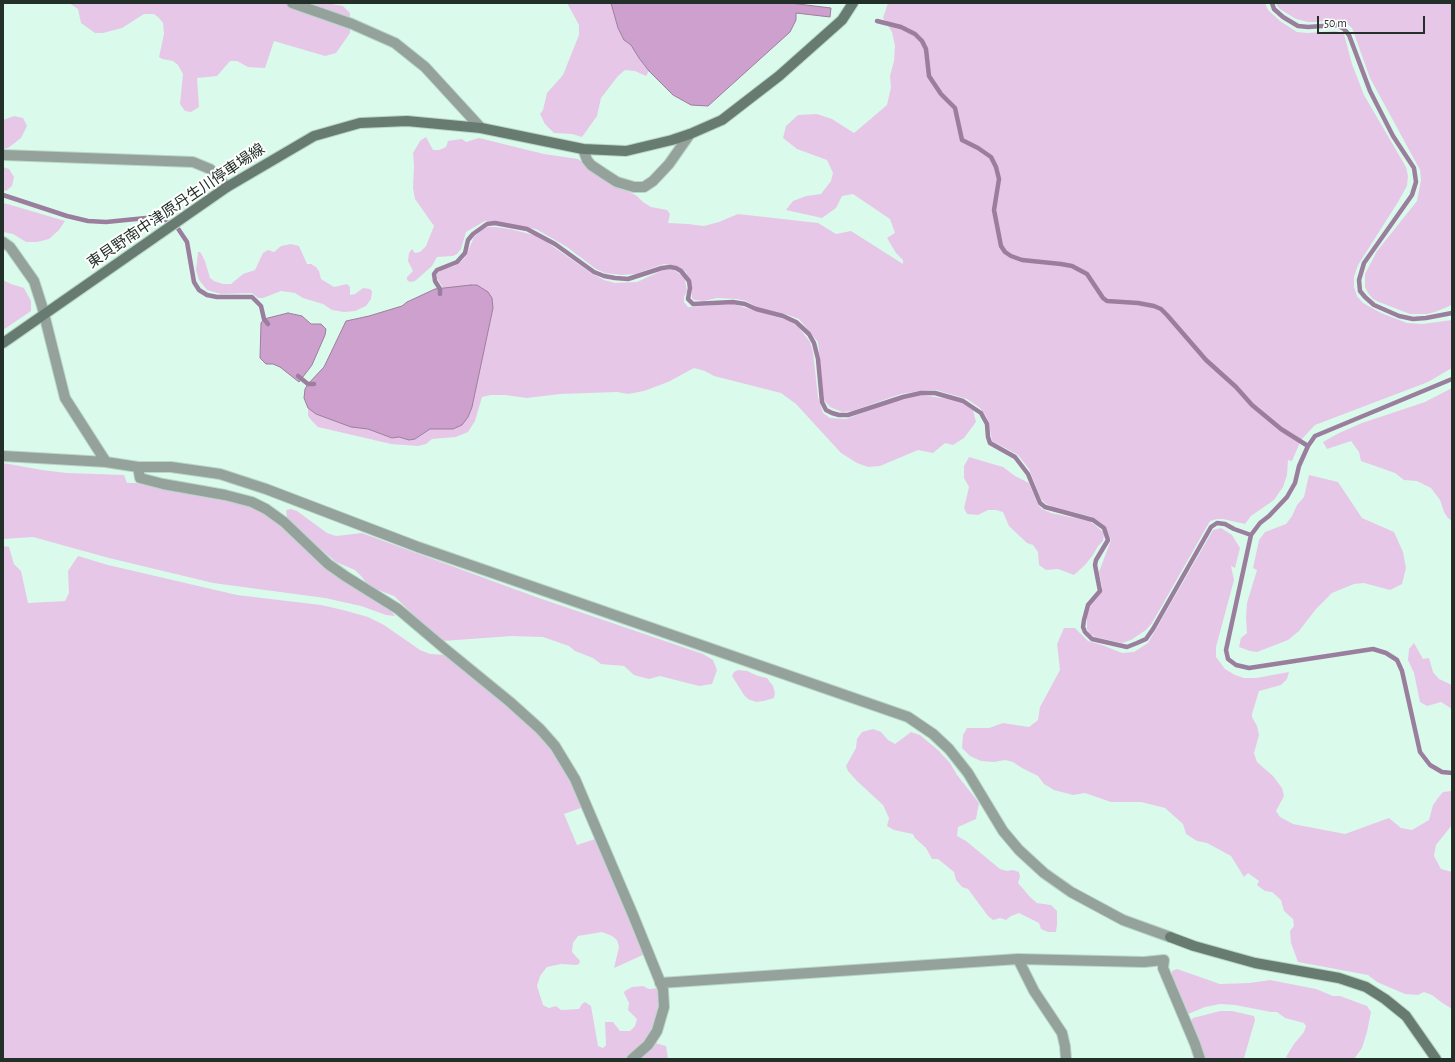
<!DOCTYPE html>
<meta charset="utf-8">
<style>
body{margin:0}
#map{position:relative;width:1455px;height:1062px;overflow:hidden;background:#dafbeb;font-family:"Alegreya Sans",sans-serif}
canvas{display:block}
.frame{position:absolute;inset:0;border:4px solid #23302a;pointer-events:none}
.scale{position:absolute;left:1317px;top:16px;width:108px;height:18px;box-sizing:border-box;border:2px solid #23302a;border-top:0;padding-left:5px;font-size:12px;line-height:14px;white-space:nowrap;color:#23302a;-webkit-text-stroke:3px #fff;paint-order:stroke}
</style>
<div id="map">
<canvas width="1455" height="1062"></canvas>
<div class="frame"></div>
<div class="scale">50 m</div>
</div>
<script>
const c = document.querySelector('canvas').getContext('2d');
c.lineJoin = 'round';
function fillPath(path, color) { c.fillStyle = color; c.fill(path, 'evenodd'); }
const poly = rows => new Path2D(rows.map(r => 'M' + r).join(''));
function strokePath(path, color, width, dash) { c.strokeStyle = color; c.lineWidth = width; c.lineCap = dash ? 'butt' : 'round'; c.setLineDash(dash || []); c.stroke(path); }
function drawText(font, color, halo, rows, align = 'center') {
  c.font = font + ' "Alegreya Sans","Noto Sans JP",sans-serif'; c.lineWidth = 4; c.setLineDash([]); c.textBaseline = 'middle'; c.strokeStyle = halo; c.fillStyle = color; for (const [text, x, y, turn = 0] of rows) {
    c.save(); c.translate(x, y); c.rotate((+turn || 0) * Math.PI / 180); c.textAlign = isNaN(turn) ? turn : align; if (halo) c.strokeText(text, 0, 0); c.fillText(text, 0, 0); c.restore();
  }
}
const green = poly([
 [69,3,326,3,343,6,350,13,350,33,336,53,325,56,274,41,265,68,248,67,237,61,230,61,217,76,197,78,199,107,191,112,185,111,180,104,183,74,178,65,173,61,162,59,159,57,164,34,163,23,159,18,154,14,144,14,122,28,103,33,95,33,81,23,78,9],
 [567,3,611,3,618,28,624,40,631,45,639,58,649,71,646,76,635,71,625,70,618,76,601,98,597,116,582,137,572,134,554,133,545,124,540,114,543,110,547,93,563,75,579,35,579,25],
 [888,3,1265,3,1268,10,1280,21,1297,32,1307,33,1336,31,1344,34,1352,64,1364,95,1406,167,1408,176,1407,186,1398,202,1358,265,1354,277,1354,287,1357,296,1363,303,1381,313,1407,323,1422,324,1452,320,1452,368,1428,382,1315,425,1301,440,1292,461,1288,460,1287,475,1283,487,1274,500,1251,516,1245,524,1223,519,1217,519,1210,521,1152,623,1146,630,1131,640,1122,643,1095,637,1090,634,1087,629,1087,612,1089,608,1101,593,1102,587,1099,572,1111,540,1105,526,1092,517,1054,507,1046,504,1041,499,1029,469,1018,455,992,441,989,424,986,416,980,408,967,399,936,390,920,391,901,394,852,411,842,412,830,407,824,400,818,342,799,319,785,314,762,310,746,301,737,299,717,298,704,301,694,300,692,298,692,287,686,272,677,266,664,264,635,274,621,275,605,273,596,269,567,247,536,229,485,221,466,232,461,249,457,254,453,256,437,257,432,266,415,281,410,282,407,280,407,277,413,271,408,261,409,253,412,249,415,253,420,252,426,246,434,226,415,199,413,188,414,165,413,153,420,141,426,137,433,150,439,150,446,147,448,141,454,140,462,139,466,142,479,138,544,154,578,159,603,177,637,196,643,202,651,207,667,210,670,214,668,223,688,224,704,226,719,222,738,214,818,223,836,234,851,231,903,264,903,260,896,253,887,238,895,233,890,219,853,194,842,196,836,208,822,218,786,210,793,201,806,196,821,194,831,181,833,173,827,160,797,149,783,138,786,126,798,115,817,114,832,119,854,133,887,105,891,87,890,76,894,61,895,46,892,32,883,18],
 [1275,3,1452,3,1452,305,1435,312,1427,314,1410,314,1379,302,1373,299,1368,293,1365,287,1365,274,1377,251,1417,201,1421,180,1420,170,1370,78,1352,28,1346,23,1339,20,1315,22,1308,22,1296,19,1280,9],
 [14,116,23,118,27,126,21,138,8,148,3,149,3,120],
 [3,167,9,169,14,177,12,186,6,191,3,190],
 [3,202,4,203,65,221,59,230,49,239,37,242,26,242,13,234,3,232],
 [487,227,495,227,510,229,538,236,591,273,604,280,615,283,637,282,663,270,674,270,683,276,685,280,687,291,684,297,684,302,688,307,733,304,790,321,799,328,810,342,813,352,818,397,823,413,830,418,846,419,892,402,922,395,948,399,964,404,973,410,976,422,964,438,953,445,945,443,933,453,918,450,880,466,868,467,857,463,841,453,796,404,781,393,714,376,705,371,694,368,668,382,644,391,628,394,617,392,560,394,527,398,505,395,491,395,482,397,475,421,468,432,456,437,432,439,426,444,418,446,391,444,318,427,312,421,308,416,308,408,316,414,351,427,368,429,392,438,399,437,409,440,415,439,430,429,453,429,472,407,493,309,492,298,455,287,443,288,437,278,437,274,441,270,454,266,462,261,466,256,474,237,481,231],
 [291,244,299,246,307,264,311,264,316,267,319,271,321,279,334,287,347,284,350,287,350,295,355,294,363,288,370,289,372,291,371,299,366,306,355,311,344,312,332,310,323,304,303,298,295,293,281,291,263,298,258,298,252,293,221,294,207,290,199,280,196,270,198,252,200,252,202,255,205,261,210,278,214,281,223,284,231,284,243,274,255,270,263,253,268,250,274,252,281,246],
 [3,280,11,284,24,288,31,301,31,311,3,330],
 [1452,388,1452,521,1448,518,1444,512,1440,500,1431,488,1417,481,1404,480,1395,473,1361,461,1359,452,1351,441,1327,449,1323,442,1339,433,1362,423,1425,402],
 [969,457,1003,467,1015,476,1029,483,1038,505,1042,509,1051,513,1089,521,1095,525,1104,533,1103,541,1098,546,1093,555,1085,565,1074,575,1058,569,1046,570,1039,565,1038,552,1033,545,1027,543,1009,526,1003,512,996,510,988,510,978,515,967,514,964,508,969,487,964,478,964,466],
 [3,463,42,470,67,473,124,475,127,483,143,483,225,498,261,510,280,524,324,566,344,581,391,611,395,616,386,615,361,606,325,598,213,583,109,558,33,537,3,539],
 [1309,475,1338,482,1362,518,1394,532,1403,552,1406,568,1402,584,1390,590,1364,583,1354,584,1332,593,1316,609,1299,631,1288,640,1257,652,1250,651,1239,647,1241,638,1247,633,1246,618,1247,603,1257,570,1253,568,1259,540,1265,532,1286,524,1292,516,1297,505,1304,497],
 [291,509,297,511,327,533,336,536,362,533,536,597,703,654,713,660,717,670,712,684,699,686,660,676,649,679,641,677,634,675,624,666,601,664,593,658,575,651,569,646,543,637,512,636,443,641,425,626,394,596,373,588,367,584,362,577,355,570,336,562,290,523,287,517,286,510],
 [1221,528,1232,535,1240,548,1235,568,1231,566,1234,580,1216,647,1216,657,1225,669,1235,675,1244,678,1256,678,1289,672,1287,679,1281,685,1259,691,1252,714,1252,717,1257,726,1259,735,1254,753,1257,762,1273,776,1282,788,1284,796,1276,811,1280,817,1293,824,1345,834,1389,818,1401,828,1412,830,1429,820,1433,805,1438,798,1443,792,1452,791,1452,825,1436,845,1434,856,1441,869,1452,872,1452,1009,1441,1002,1432,995,1424,992,1418,995,1405,994,1377,982,1368,975,1298,962,1291,943,1290,931,1294,926,1293,919,1284,911,1281,900,1272,892,1265,891,1257,885,1259,881,1248,873,1244,877,1231,856,1207,843,1197,841,1186,834,1183,824,1165,808,1141,802,1111,802,1085,793,1073,795,1054,790,1044,784,1038,776,1022,768,1013,762,1005,760,994,762,981,761,970,756,962,748,963,735,967,728,989,728,1003,723,1029,727,1038,720,1040,707,1060,670,1057,644,1064,628,1075,628,1088,641,1102,645,1122,653,1134,652,1148,643,1213,530],
 [3,546,9,547,14,564,21,571,28,603,65,601,69,593,68,571,78,556,108,565,237,595,321,605,343,610,368,617,384,625,420,650,430,654,446,655,538,731,553,750,571,779,581,808,564,814,577,845,595,839,645,954,614,968,619,947,617,940,612,936,602,932,578,936,573,943,572,952,580,961,579,964,576,965,561,964,547,967,540,976,537,986,543,1005,549,1008,556,1006,561,1010,579,1009,582,1004,585,1002,591,1006,598,1046,603,1048,606,1045,605,1022,613,1022,620,1031,630,1031,635,1026,637,1019,628,1010,629,1003,624,993,625,991,632,987,643,986,649,989,659,988,661,1006,651,1035,627,1059,3,1059],
 [1414,643,1423,659,1429,658,1433,672,1439,679,1452,685,1452,709,1441,702,1427,706,1420,702,1414,673,1408,660,1409,649],
 [738,670,747,671,758,676,767,678,773,686,775,693,774,698,764,701,756,702,748,699,744,695,732,676,734,672],
 [873,729,881,732,888,740,895,744,911,732,920,735,938,750,950,763,957,775,979,803,976,819,958,827,957,836,966,841,1000,869,1007,871,1013,870,1019,872,1020,877,1018,883,1031,898,1037,903,1051,905,1057,911,1057,925,1056,932,1048,932,1041,929,1039,923,1019,913,1011,916,1006,920,1000,918,993,920,988,916,968,889,962,887,956,880,954,872,938,859,932,859,926,848,915,838,913,834,894,830,887,826,889,818,883,805,857,781,848,771,846,766,856,748,857,739,862,732],
 [1177,969,1220,984,1249,983,1270,980,1316,989,1333,996,1340,996,1367,1006,1371,1012,1367,1032,1362,1048,1354,1059,1289,1059,1286,1057,1294,1044,1304,1032,1306,1026,1304,1023,1285,1018,1277,1012,1271,1012,1235,1005,1220,1004,1205,1007,1188,1014,1172,978,1172,971],
 [1220,1011,1232,1011,1254,1016,1255,1020,1244,1058,1245,1059,1204,1059,1190,1022,1193,1018],
 [655,1043,666,1046,668,1059,635,1059]
]);
const water = poly([
 [611,3,790,3,831,8,830,17,796,13,796,20,790,32,708,106,691,105,673,95,649,71,639,58,631,45,624,40,618,28,611,3],
 [471,285,477,285,488,292,492,298,493,308,472,407,468,417,462,425,453,429,430,429,415,439,409,440,399,437,392,438,368,429,351,427,316,414,308,408,304,398,305,389,308,384,324,367,346,321,369,316,402,306,407,302,435,289,471,285],
 [288,313,302,316,311,324,321,324,326,329,325,335,312,365,299,382,280,367,273,364,266,364,260,358,261,323,264,319,288,313]
]);
const stream = poly([
 [1272,3,1274,9,1283,17,1298,26,1308,27,1337,25,1344,29,1349,35,1370,91,1393,136,1414,168,1416,182,1412,195,1364,263,1359,280,1360,291,1365,297,1374,305,1399,316,1413,319,1426,318,1452,313],
 [877,21,901,27,915,34,922,41,926,49,929,76,941,94,955,108,962,140,978,148,991,157,996,167,999,179,994,210,1001,246,1005,252,1011,256,1022,260,1061,264,1072,266,1087,274,1103,298,1107,301,1138,303,1154,306,1161,309,1167,315,1206,360,1236,387,1252,405,1281,429,1308,446],
 [3,195,67,216,88,221,106,222,156,217,164,219,177,227,187,242,194,282,199,290,207,295,217,297,252,297,261,306,264,319,268,324],
 [440,294,440,289,435,281,434,274,437,270,457,262,465,253,468,240,473,234,487,224,495,223,527,229,555,244,594,272,604,276,615,278,628,279,662,268,670,267,676,268,681,271,689,281,690,288,688,299,693,304,733,302,745,304,756,309,783,316,796,322,809,334,814,343,818,359,822,402,826,410,832,413,839,415,848,415,903,397,921,393,935,393,963,401,981,413,987,424,988,437,990,443,1015,457,1028,474,1040,503,1045,507,1093,520,1104,528,1108,540,1096,560,1095,565,1100,591,1088,605,1084,620,1083,627,1085,632,1092,639,1127,647,1137,643,1146,639,1153,629,1211,527,1217,523,1225,524,1234,529,1251,535],
 [298,376,308,384,314,384],
 [1452,379,1315,436,1308,446,1299,466,1295,483,1287,497,1269,516,1260,523,1251,535,1226,650,1228,659,1236,665,1249,668,1373,649,1386,653,1397,660,1402,671,1420,752,1430,765,1442,772,1452,773]
]);
const street = poly([
 [292,3,352,24,395,43,425,67,481,128],
 [583,149,587,160,591,165,606,175,617,182,634,187,644,187,653,181,669,164,690,134],
 [3,155,193,162,210,169,227,187],
 [3,242,10,247,34,281,42,306,65,398,106,462],
 [3,456,106,462,138,467,171,467,220,474,266,489,418,547,908,717,933,734,949,749,968,773,1003,831,1019,850,1044,873,1071,892,1123,920,1170,937],
 [138,467,140,478,163,484,225,495,252,502,266,509,284,522,328,564,345,576,398,609,444,648,510,702,540,729,548,738,555,746,575,779,633,915,663,989,664,1007,657,1031,648,1045,632,1059],
 [1018,959,1034,991,1062,1033,1065,1046,1066,1059],
 [660,983,1018,959,1144,962,1164,960,1163,968,1195,1044,1200,1059]
]);
const secondary = poly([
 [3,343,227,187,314,136,360,123,407,121,481,128,583,149,626,151,672,140,690,134,722,120,779,76,842,20,853,3],
 [1170,937,1194,946,1255,963,1339,978,1366,987,1385,999,1406,1016,1436,1059]
]);
const streetNames = [
 ["東貝野南中津原丹生川停車場線",176,206,-34]
];
fillPath(green, '#e7c7e7');
fillPath(water, '#cea0ce');
strokePath(water, '#9b7e9d', 1);
strokePath(stream, '#9b7e9d', 4.5);
strokePath(street, '#b9d6c8', 12);
strokePath(secondary, '#b9d6c8', 12);
strokePath(street, '#94a29b', 10);
strokePath(secondary, '#677b71', 10);
drawText('15px', '#23302a', '#fff', streetNames);
</script>
